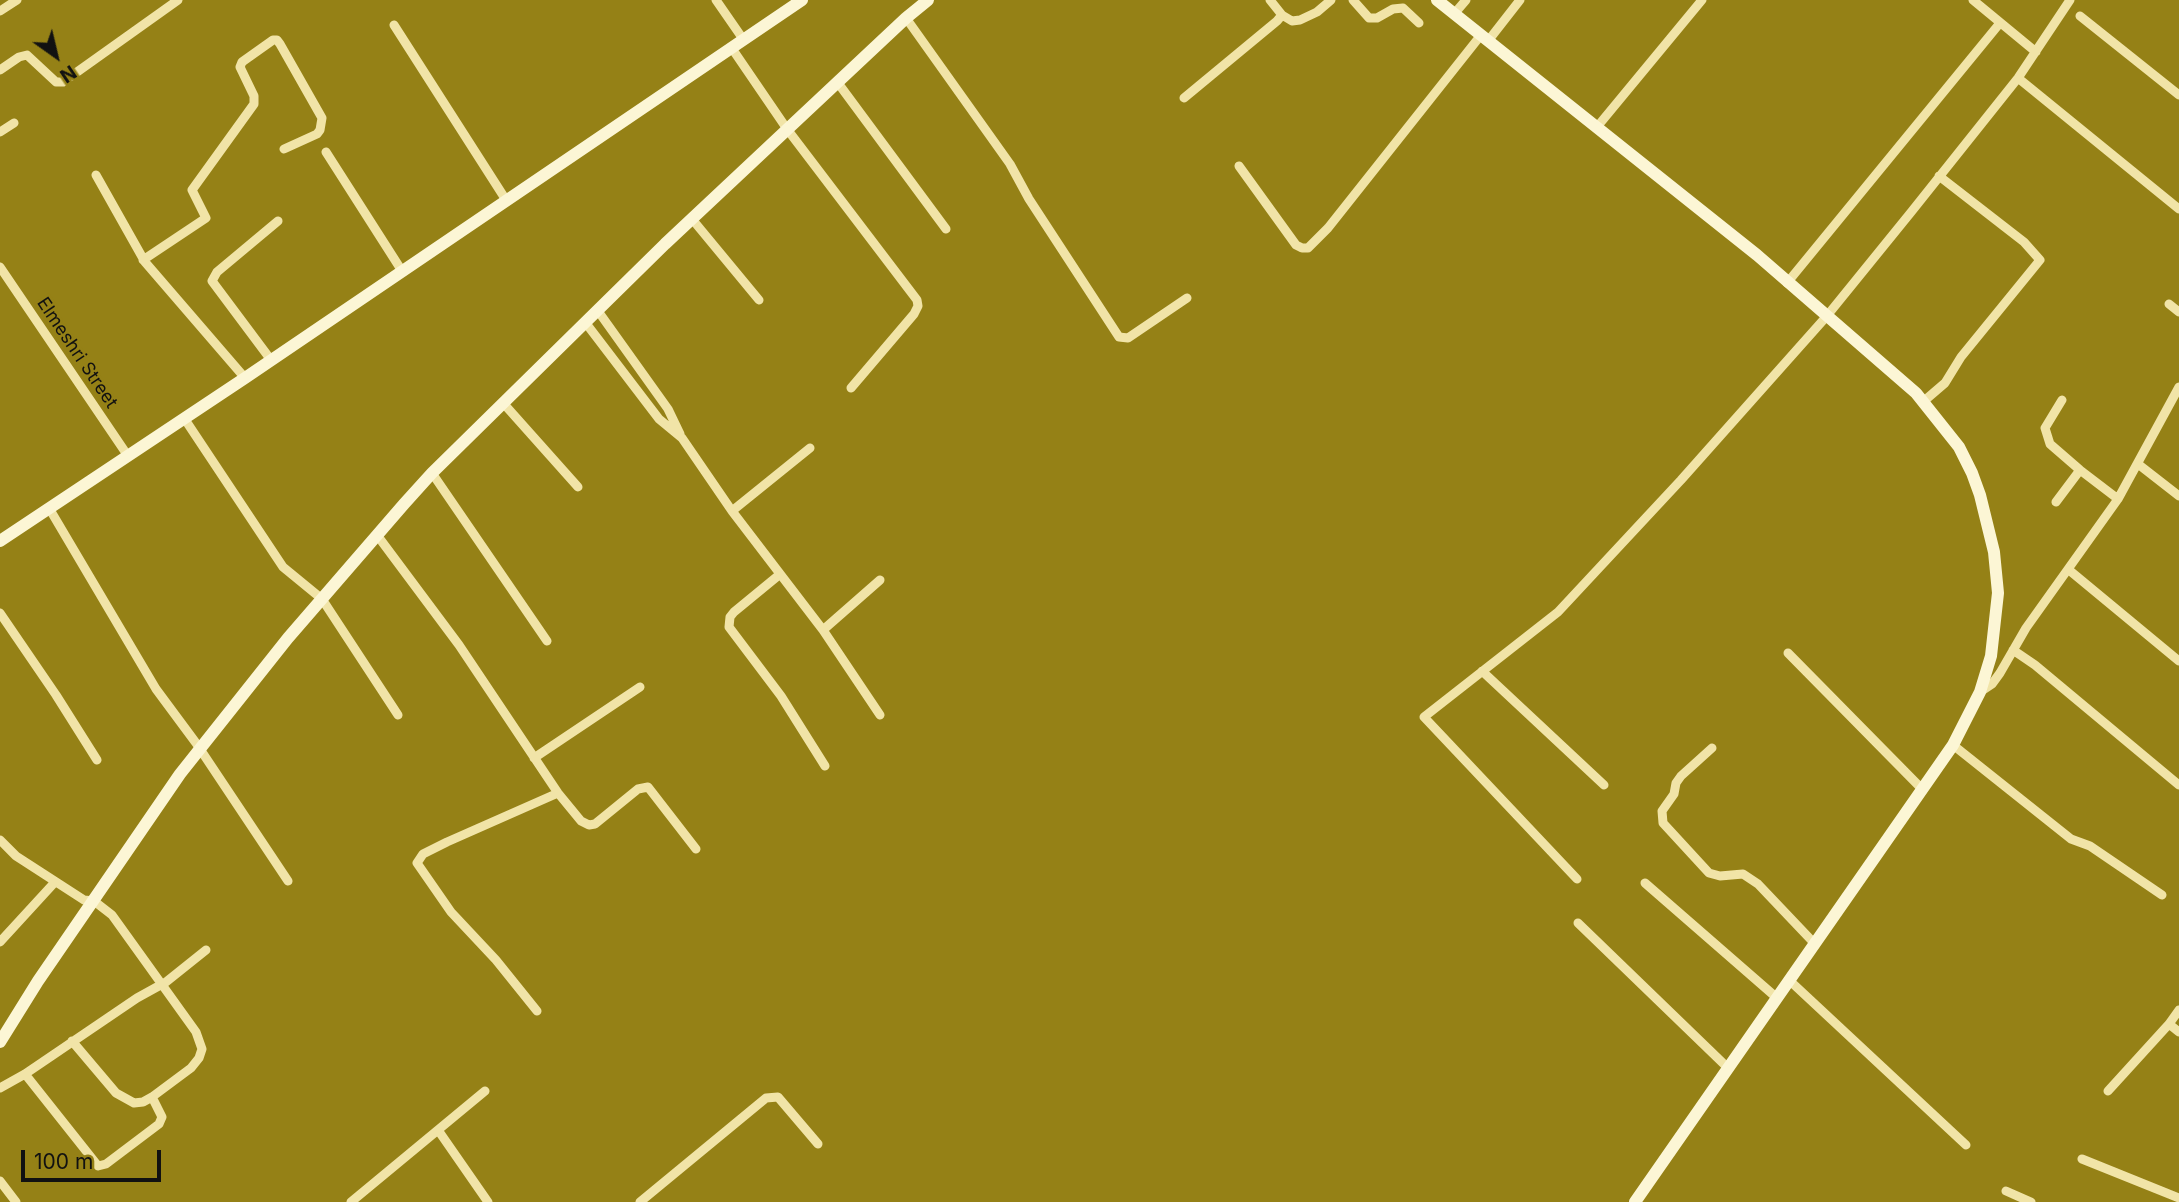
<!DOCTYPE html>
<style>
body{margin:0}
#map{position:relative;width:2179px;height:1202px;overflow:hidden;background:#958116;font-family:Inter,sans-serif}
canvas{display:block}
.north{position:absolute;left:21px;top:21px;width:70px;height:70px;-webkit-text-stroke:5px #958116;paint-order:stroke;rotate:146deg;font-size:19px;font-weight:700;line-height:28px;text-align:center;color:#111}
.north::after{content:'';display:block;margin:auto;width:24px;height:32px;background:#111;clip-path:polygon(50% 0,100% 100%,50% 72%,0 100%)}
.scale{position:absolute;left:21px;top:1150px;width:140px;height:32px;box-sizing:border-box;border:4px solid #111;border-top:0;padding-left:9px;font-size:21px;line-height:24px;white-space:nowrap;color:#111;-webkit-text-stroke:5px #958116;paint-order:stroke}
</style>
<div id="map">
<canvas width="2179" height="1202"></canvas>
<div class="north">N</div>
<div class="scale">100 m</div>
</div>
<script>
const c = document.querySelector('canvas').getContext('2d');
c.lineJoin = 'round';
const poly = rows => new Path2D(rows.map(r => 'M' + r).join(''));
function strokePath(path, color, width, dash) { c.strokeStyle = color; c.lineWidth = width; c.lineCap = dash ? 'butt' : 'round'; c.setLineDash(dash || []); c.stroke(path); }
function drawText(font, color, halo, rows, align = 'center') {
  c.font = font + ' Inter,sans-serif'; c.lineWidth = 5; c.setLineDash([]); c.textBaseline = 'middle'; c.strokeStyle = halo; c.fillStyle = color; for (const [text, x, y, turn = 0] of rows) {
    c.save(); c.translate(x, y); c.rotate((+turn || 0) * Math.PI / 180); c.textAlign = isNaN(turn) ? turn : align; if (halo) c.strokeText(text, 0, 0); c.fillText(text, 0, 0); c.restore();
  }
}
const street = poly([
 [716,0,743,39],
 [1353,0,1369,18,1377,18,1393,9,1403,8,1419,23],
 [1973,0,2036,52],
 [0,11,17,0],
 [1454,14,1466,0],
 [1282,15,1292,21,1300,20,1317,12,1331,0],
 [2080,16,2179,95],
 [906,18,1010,164,1029,199,1119,337,1128,338,1187,298],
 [394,25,506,200],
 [1488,41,1520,0],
 [731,47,787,129,917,300,918,306,914,314,851,388],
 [0,70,19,57,27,55,56,82,63,82,178,0],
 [2018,78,2179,209],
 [838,83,946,229],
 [1184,98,1277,21,1282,15,1270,0],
 [1597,127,1702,0],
 [0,132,14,123],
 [326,152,402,271],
 [1239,166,1296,245,1302,248,1308,248,1328,228,1481,35],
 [96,175,145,262,245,378],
 [692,219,759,300],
 [143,260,206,218,192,190,254,104,254,96,240,67,242,62,273,40,277,40,280,44,322,118,320,130,317,134,284,149],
 [0,267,128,456],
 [1787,283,2000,23],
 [2169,304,2179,312],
 [598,311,668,409,680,434],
 [585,322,659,419,682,438,732,511,823,630,880,715],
 [271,360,212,281,217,272,278,221],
 [2062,400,2045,428,2050,444,2080,470,2118,499],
 [1924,401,1945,383,1961,357,2040,260,2024,242,1939,176],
 [504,404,578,487],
 [184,418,283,567,322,599,398,715],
 [2138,464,2179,496],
 [432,473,547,641],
 [2056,502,2080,470],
 [49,508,156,689,196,743,288,881],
 [732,511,810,448],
 [377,535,459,645,558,793,581,821,589,825,595,824,638,789,648,787,696,849],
 [2069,570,2179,661],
 [779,575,734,612,730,617,729,627,781,696,825,766],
 [0,613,56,695,97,760],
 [823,630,880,580],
 [2013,650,2035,665,2179,785],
 [1788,653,1923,790],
 [1482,671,1604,785],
 [1980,692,1992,684,2000,673,2026,628,2118,499,2179,387],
 [1953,745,2071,839,2090,846,2162,895],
 [1712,748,1681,776,1676,783,1674,794,1662,811,1663,823,1709,873,1720,876,1743,874,1758,884,1815,944],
 [534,758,640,687],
 [0,840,16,856,84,900,94,901,112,915,196,1032,202,1049,199,1058,191,1068,152,1097,143,1102,134,1103,116,1093,72,1041],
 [1577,879,1424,717,1558,612,1681,480,1826,317,1912,211,2018,78,2070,0],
 [1645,883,1777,998],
 [1578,923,1728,1068],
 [0,942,55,882],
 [1789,980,1966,1145],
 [537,1011,496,960,451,912,417,863,423,854,447,842,558,793],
 [2169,1024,2179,1010],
 [25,1074,98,1166,106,1164,159,1124,162,1117,152,1097],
 [0,1088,25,1074,137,998,166,982,206,950],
 [2108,1091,2169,1024,2179,1032],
 [438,1130,488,1202],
 [2082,1159,2179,1198],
 [0,1181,16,1202],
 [2006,1191,2031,1202],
 [351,1202,485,1091],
 [640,1202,766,1098,778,1097,818,1144]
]);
const secondary = poly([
 [1437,0,1757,255,1916,393,1959,447,1972,473,1980,495,1994,552,1998,593,1991,656,1980,692,1953,745,1635,1202],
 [0,541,245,378,802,0],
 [0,1042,38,981,180,774,288,638,404,504,432,473,665,244,906,18,928,0]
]);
const streetNames = [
 ["Elmeshri Street",77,353,56]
];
strokePath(street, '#f1e4a7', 9);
strokePath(secondary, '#fcf6d5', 12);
drawText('18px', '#111', '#958116', streetNames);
</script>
